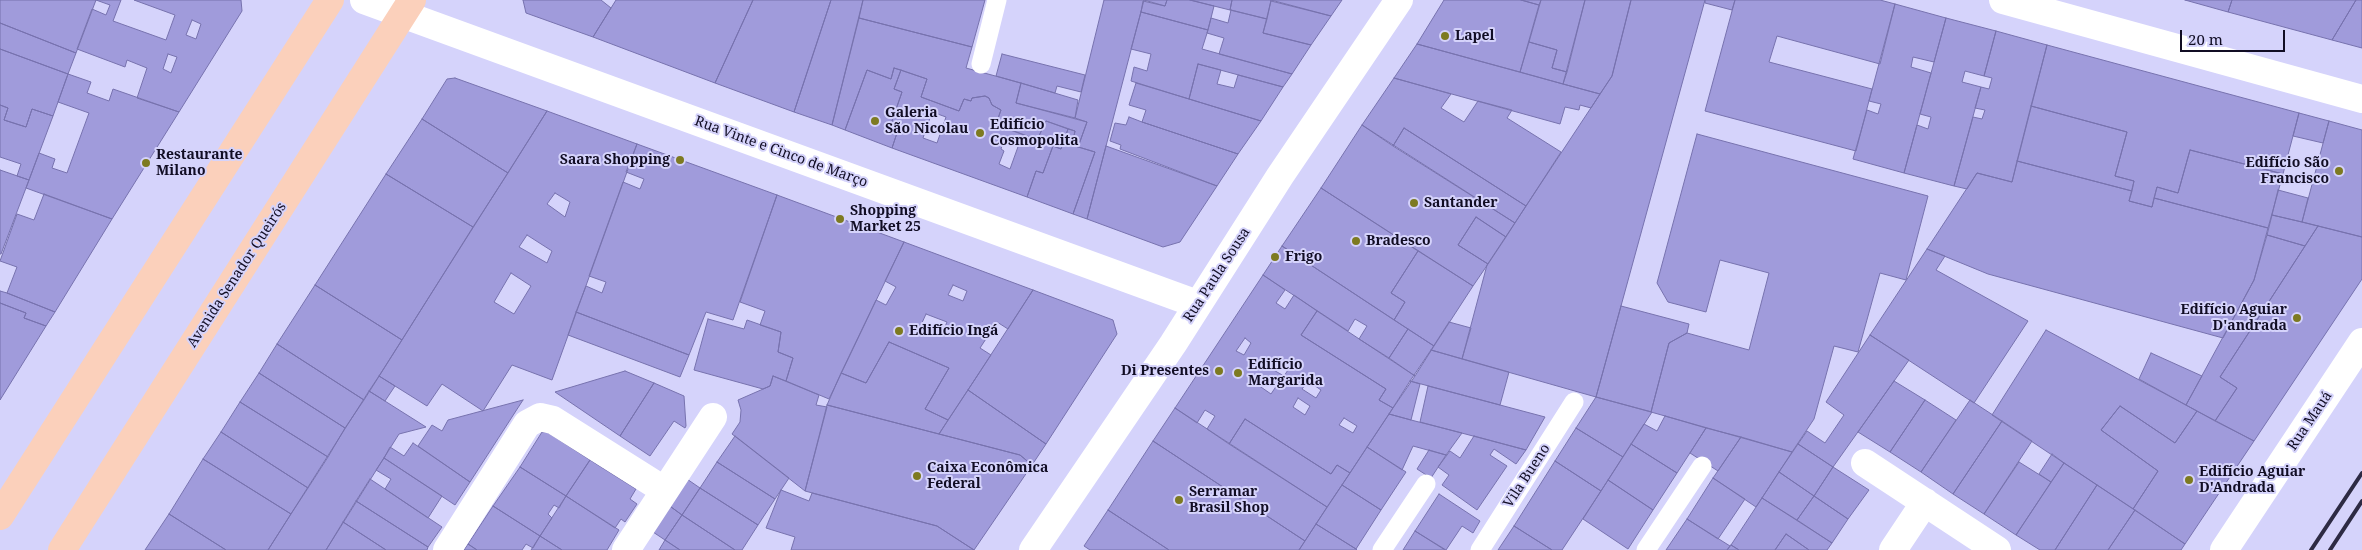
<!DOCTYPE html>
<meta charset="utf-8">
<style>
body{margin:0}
#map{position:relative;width:2362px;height:550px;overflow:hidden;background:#d5d3fb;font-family:"Noto Serif",serif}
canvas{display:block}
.scale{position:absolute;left:2180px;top:30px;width:105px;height:22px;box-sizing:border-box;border:2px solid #110d24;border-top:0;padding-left:6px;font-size:15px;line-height:18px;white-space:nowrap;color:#110d24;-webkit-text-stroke:4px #d5d3fb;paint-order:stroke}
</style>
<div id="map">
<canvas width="2362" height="550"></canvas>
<div class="scale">20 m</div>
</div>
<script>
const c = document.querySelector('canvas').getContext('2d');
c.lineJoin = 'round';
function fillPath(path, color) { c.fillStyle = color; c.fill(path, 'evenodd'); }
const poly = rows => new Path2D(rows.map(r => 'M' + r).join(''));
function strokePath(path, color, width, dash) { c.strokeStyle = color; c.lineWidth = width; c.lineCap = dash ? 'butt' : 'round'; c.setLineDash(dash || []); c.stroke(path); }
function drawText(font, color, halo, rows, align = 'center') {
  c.font = font + ' "Noto Serif",serif'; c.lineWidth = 4; c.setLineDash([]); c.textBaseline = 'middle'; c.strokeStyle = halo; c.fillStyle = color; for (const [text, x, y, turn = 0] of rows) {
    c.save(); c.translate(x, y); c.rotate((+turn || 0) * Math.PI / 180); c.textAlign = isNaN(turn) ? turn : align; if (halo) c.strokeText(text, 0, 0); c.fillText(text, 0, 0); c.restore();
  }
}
const building = poly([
 [0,0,96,0,76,53,0,23,0,0],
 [96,0,121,0,113,21,166,40,175,15,134,0,241,0,242,11,179,112,137,98,147,68,127,60,125,67,77,49,92,9,106,15,110,5,96,0],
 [192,20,201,24,196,39,186,35,192,20],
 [168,54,177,57,171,73,163,69,168,54],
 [523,0,601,0,611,8,593,37,526,13,523,0],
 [616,0,753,0,715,83,593,37,616,0],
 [753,0,831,0,794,112,715,83,753,0],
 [831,0,863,0,832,125,794,112,831,0],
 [863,0,985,0,972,47,859,18,863,0],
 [1104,0,1144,0,1087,219,1073,214,1095,152,1078,147,1087,122,1075,118,1104,0],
 [1144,0,1167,0,1165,6,1144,0],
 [1167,0,1190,0,1214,6,1208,30,1141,12,1143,1,1165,6,1167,0],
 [1190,0,1232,0,1230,10,1190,0],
 [1232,0,1271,0,1267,19,1230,10,1232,0],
 [1271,0,1342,0,1331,16,1271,0],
 [1444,0,1521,0,1539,5,1520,72,1417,44,1444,0],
 [1521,0,1541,0,1539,5,1521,0],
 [1541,0,1585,0,1567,72,1552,68,1557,50,1529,42,1541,0],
 [1585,0,1631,0,1612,76,1600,94,1563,84,1585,0],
 [1631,0,1705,0,1596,397,1462,359,1487,265,1612,76,1631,0],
 [1705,0,1735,0,1732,10,1705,3,1705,0],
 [1735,0,1880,0,1895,4,1880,64,1777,36,1769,62,1872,89,1856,151,1705,111,1735,0],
 [2185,0,2232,0,2228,12,2185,0],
 [2232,0,2356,0,2332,40,2228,12,2232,0],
 [2356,0,2362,0,2362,48,2332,40,2356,0],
 [1271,1,1331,16,1311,45,1263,33,1271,1],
 [1895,4,1946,18,1934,62,1913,57,1911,67,1931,73,1904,173,1853,159,1867,110,1878,114,1881,104,1869,101,1895,4],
 [1231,10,1267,19,1263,33,1311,45,1292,74,1219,54,1224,38,1207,33,1211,18,1228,23,1231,10],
 [1141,12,1208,30,1202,49,1292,74,1283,87,1198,64,1189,99,1131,81,1134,67,1147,71,1151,54,1131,49,1141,12],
 [859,18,972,47,966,68,1021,83,1016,103,1087,122,1078,147,1072,145,1075,131,1046,121,1038,138,1035,139,999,126,996,124,1001,110,992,105,989,98,985,96,972,98,971,101,964,99,959,111,921,97,927,79,894,68,891,79,867,70,845,130,832,125,859,18],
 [1946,18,1996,31,1984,76,1965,71,1962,82,1981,87,1954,186,1904,173,1917,125,1928,129,1931,117,1920,114,1946,18],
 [0,23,76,53,68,74,0,49,0,23],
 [1996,31,2047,45,2012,182,1977,173,1967,189,1954,186,1973,117,1982,119,1985,110,1975,108,1981,87,1989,89,1992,78,1984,76,1996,31],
 [1529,42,1557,50,1552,68,1567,72,1563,84,1520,72,1529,42],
 [1417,44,1563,84,1600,94,1591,108,1580,105,1579,110,1565,107,1560,124,1394,78,1417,44],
 [2047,45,2299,113,2283,174,2190,150,2178,193,2157,187,2152,207,2129,201,2134,181,2115,176,2127,132,2031,106,2047,45],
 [0,49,68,74,53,116,32,109,26,127,4,120,8,108,0,105,0,49],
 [1002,54,1085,75,1081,92,1057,86,1055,93,996,76,1002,54],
 [1198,64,1221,70,1217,84,1234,88,1238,75,1283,87,1261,121,1189,99,1198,64],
 [894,68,901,70,894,89,902,92,892,121,900,124,892,148,845,130,867,70,891,79,894,68],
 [901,70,927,79,921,97,959,111,964,99,971,101,972,98,985,96,989,98,992,105,1001,110,996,124,1035,139,1038,138,1046,121,1068,129,1061,149,1053,146,1043,173,1036,171,1027,197,892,148,900,124,892,121,902,92,894,89,901,70],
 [932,112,946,117,937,143,923,138,932,112],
 [1004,139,1019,144,1010,169,999,164,1004,151,1001,149,1004,139],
 [68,74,91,82,87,93,109,101,113,89,179,112,112,219,26,188,39,153,55,159,52,168,67,173,89,113,58,102,68,74],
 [455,78,547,111,508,173,422,119,447,79,455,78],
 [1394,78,1451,94,1441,108,1464,122,1478,101,1512,110,1507,118,1561,152,1526,206,1404,128,1393,146,1362,125,1394,78],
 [1021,83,1078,100,1075,118,1016,103,1021,83],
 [1136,83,1189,99,1261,121,1238,154,1142,122,1146,110,1129,105,1136,83],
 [0,105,8,108,4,120,26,127,32,109,53,116,29,180,17,176,21,164,0,157,0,105],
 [2031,106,2127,132,2115,176,2134,181,2132,191,2017,161,2031,106],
 [547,111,637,144,552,380,512,365,483,411,442,384,427,406,379,376,547,111],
 [555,193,570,202,565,217,547,204,555,193],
 [527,235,552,251,547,263,519,247,527,235],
 [511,273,531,286,514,314,494,302,511,273],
 [2299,113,2329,121,2323,143,2293,136,2299,113],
 [1129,117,1142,122,1238,154,1217,186,1120,149,1121,145,1110,141,1115,123,1126,125,1129,117],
 [422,119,508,173,473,227,386,174,422,119],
 [2329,121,2362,130,2362,237,2302,222,2329,121],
 [1362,125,1515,223,1506,237,1476,217,1458,245,1488,264,1473,286,1321,188,1362,125],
 [1404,128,1526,206,1515,223,1393,146,1404,128],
 [1068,129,1075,131,1072,145,1095,152,1073,214,1027,197,1036,171,1043,173,1053,146,1061,149,1068,129],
 [1697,134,1928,196,1906,280,1880,273,1858,352,1834,346,1814,419,1792,452,1651,412,1669,343,1687,333,1749,350,1769,273,1720,260,1706,312,1668,302,1657,283,1697,134],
 [637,144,777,195,733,320,706,312,689,355,576,312,586,286,602,293,606,282,589,276,623,182,640,189,644,179,626,172,637,144],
 [1106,146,1217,186,1180,242,1163,247,1087,219,1106,146],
 [2190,150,2283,174,2268,228,2154,198,2157,187,2178,193,2190,150],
 [2017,161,2132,191,2129,201,2152,207,2154,198,2268,228,2254,280,2223,338,1988,274,1927,249,1977,173,2012,182,2017,161],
 [0,170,29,180,1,254,0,254,0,170],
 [386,174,473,227,402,340,315,285,386,174],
 [1321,188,1418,251,1391,293,1405,302,1394,320,1282,246,1321,188],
 [2278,190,2308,198,2302,222,2272,215,2278,190],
 [44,194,112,219,55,312,7,293,17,267,0,261,17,214,34,220,44,194],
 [777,195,904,242,829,399,786,381,793,358,778,352,781,332,760,325,765,311,740,302,777,195],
 [2272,215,2302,222,2318,226,2305,246,2267,235,2272,215],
 [1476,217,1506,237,1488,264,1458,245,1476,217],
 [2318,226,2362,237,2362,279,2254,441,2215,421,2237,388,2220,377,2318,226],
 [2267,235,2305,246,2220,377,2237,388,2215,421,2186,405,2254,280,2267,235],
 [904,242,1033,290,1008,329,997,322,980,348,991,355,948,420,925,409,949,368,889,342,866,383,841,373,876,300,886,305,896,287,885,281,904,242],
 [953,285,967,291,963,301,948,295,953,285],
 [926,314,947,322,942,334,921,325,926,314],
 [1282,246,1408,329,1389,358,1359,339,1367,326,1355,319,1348,331,1263,275,1282,246],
 [1927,249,1945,256,1936,270,2028,321,1974,403,1870,335,1927,249],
 [1418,251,1473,286,1434,346,1394,320,1405,302,1391,293,1418,251],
 [1263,275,1285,290,1276,303,1285,309,1294,295,1317,311,1301,335,1386,389,1379,400,1393,408,1350,473,1337,465,1331,474,1245,419,1229,444,1207,429,1215,416,1205,410,1197,423,1175,408,1263,275],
 [1245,338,1251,343,1244,355,1236,351,1245,338],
 [1274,361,1288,370,1284,376,1270,368,1274,361],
 [1263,376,1277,385,1271,394,1258,385,1263,376],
 [1308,381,1321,390,1316,398,1302,389,1308,381],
 [1298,398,1310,406,1305,415,1293,407,1298,398],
 [1344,418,1357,426,1353,433,1339,425,1344,418],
 [315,285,402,340,364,400,277,344,315,285],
 [1033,290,1113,320,1117,334,1046,444,968,390,1033,290],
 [0,291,7,293,55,312,46,326,24,318,26,313,0,303,0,291],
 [0,303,26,313,24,318,46,326,0,400,0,303],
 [1621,306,1689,324,1687,333,1669,343,1651,412,1596,397,1621,306],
 [1317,311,1415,376,1393,408,1379,400,1386,389,1301,335,1317,311],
 [576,312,689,355,680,377,568,335,576,312],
 [708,319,744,329,747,320,781,332,778,352,793,358,786,381,773,376,770,386,763,389,694,370,708,319],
 [1449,322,1471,328,1462,359,1431,350,1449,322],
 [1408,329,1434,346,1415,376,1389,358,1408,329],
 [2046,330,2197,411,2175,443,2120,406,2101,430,2158,471,2133,509,1992,415,2046,330],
 [1870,335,1909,360,1833,467,1798,444,1807,431,1825,443,1844,415,1826,402,1870,335],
 [889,342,949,368,925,409,948,420,939,434,827,405,841,373,866,383,889,342],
 [277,344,364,400,345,428,259,373,277,344],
 [1431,350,1509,372,1500,405,1410,381,1431,350],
 [2151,353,2202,376,2186,405,2139,379,2151,353],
 [625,371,654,383,620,436,555,392,625,371],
 [259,373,345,428,328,457,240,402,259,373],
 [379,376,395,386,385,401,369,391,379,376],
 [773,376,819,395,816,405,827,407,805,491,732,434,740,422,741,410,738,400,770,386,773,376],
 [1410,381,1420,384,1411,420,1389,414,1410,381],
 [1894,381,1925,400,1890,452,1858,432,1894,381],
 [654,383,684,396,686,426,685,428,674,421,650,456,620,436,654,383],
 [1428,386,1500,405,1545,417,1526,450,1420,422,1428,386],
 [968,390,1046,444,1032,465,1020,455,939,434,968,390],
 [369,391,426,427,399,434,326,550,268,550,369,391],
 [1596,397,1652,412,1623,457,1576,428,1596,397],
 [523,400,470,482,418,446,432,425,442,431,448,420,523,400],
 [1925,400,1956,420,1921,472,1890,452,1925,400],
 [1970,400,2002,421,1953,494,1921,472,1970,400],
 [240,402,328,457,308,488,221,432,240,402],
 [827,405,1020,455,1032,465,974,550,937,526,805,491,827,405],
 [2120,406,2175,443,2197,411,2254,441,2185,544,2133,509,2158,471,2101,430,2120,406],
 [1175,408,1327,507,1305,541,1153,441,1175,408],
 [1389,414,1411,420,1462,433,1446,455,1413,446,1402,470,1367,447,1389,414],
 [1665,416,1706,428,1677,473,1631,444,1644,424,1657,431,1665,416],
 [1245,419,1331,474,1337,465,1350,473,1327,507,1229,444,1245,419],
 [2002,421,2032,441,1984,514,1953,494,2002,421],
 [1576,428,1623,457,1601,491,1555,461,1576,428],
 [1706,428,1741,437,1718,471,1690,453,1706,428],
 [221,432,308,488,291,514,203,459,221,432],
 [542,432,547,432,590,460,566,496,520,467,542,432],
 [735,436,789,478,775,499,717,462,735,436],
 [1474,436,1526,450,1516,464,1494,449,1490,455,1507,466,1477,510,1442,485,1449,475,1438,467,1450,451,1460,458,1474,436],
 [1741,437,1792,452,1756,507,1713,478,1741,437],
 [1153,441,1305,541,1299,550,1169,550,1108,510,1153,441],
 [413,443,470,482,455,505,384,458,390,447,404,456,413,443],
 [1631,444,1677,473,1653,510,1608,480,1631,444],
 [1798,444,1833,467,1814,496,1779,472,1798,444],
 [1367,447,1406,472,1381,510,1342,485,1367,447],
 [1429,450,1446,455,1431,478,1417,469,1429,450],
 [2052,454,2064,463,2051,482,2039,474,2052,454],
 [384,458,442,496,428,518,385,489,391,479,376,470,384,458],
 [203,459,291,514,268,550,226,550,169,514,203,459],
 [590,460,636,489,630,499,637,504,625,522,621,519,615,528,566,496,590,460],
 [1555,461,1601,491,1562,550,1552,550,1514,526,1555,461],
 [717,462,775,499,758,525,700,488,717,462],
 [2019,462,2051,482,2016,535,1984,514,2019,462],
 [2064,463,2097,485,2055,550,2040,550,2016,535,2064,463],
 [520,467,566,496,559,508,554,505,548,514,552,518,540,536,493,506,520,467],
 [1833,467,1869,490,1848,519,1814,496,1833,467],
 [1779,472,1814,496,1797,520,1762,498,1779,472],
 [684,477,700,488,682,515,667,504,684,477],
 [1713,478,1745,499,1718,539,1687,519,1713,478],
 [370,479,442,527,428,547,356,501,370,479],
 [1608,480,1653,510,1628,549,1583,519,1608,480],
 [1342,485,1381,510,1356,549,1316,524,1342,485],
 [2097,485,2135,510,2108,550,2055,550,2097,485],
 [700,488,758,525,742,550,735,550,682,515,700,488],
 [781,490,809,501,812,493,937,526,974,550,791,550,795,537,766,528,781,490],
 [1439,494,1480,521,1473,533,1462,526,1446,550,1415,531,1439,494],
 [566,496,619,530,607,550,562,550,540,536,566,496],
 [1814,496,1848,519,1832,543,1797,520,1814,496],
 [1762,498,1832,543,1827,550,1809,550,1786,534,1775,550,1739,550,1731,545,1762,498],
 [356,501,428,547,427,550,386,550,343,522,356,501],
 [667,504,682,515,665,540,650,530,667,504],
 [493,506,540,536,533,548,526,544,522,550,477,550,468,544,493,506],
 [1108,510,1169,550,1090,550,1084,546,1108,510],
 [2135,510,2185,544,2181,550,2108,550,2135,510],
 [169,514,226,550,145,550,169,514],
 [682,515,735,550,680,550,665,540,682,515],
 [1687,519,1730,546,1727,550,1666,550,1687,519],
 [343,522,386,550,326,550,343,522],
 [1316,524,1356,549,1357,550,1299,550,1316,524],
 [1514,526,1552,550,1498,550,1514,526],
 [1415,531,1445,550,1403,550,1415,531],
 [1786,534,1809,550,1775,550,1786,534],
 [540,536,562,550,531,550,540,536],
 [665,540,680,550,659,550,665,540],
 [468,544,477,550,464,550,468,544],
 [1731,545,1739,550,1727,550,1731,545]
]);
const service = poly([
 [981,64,997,0],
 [1382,550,1426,484],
 [1480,550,1574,402],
 [1646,550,1702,466]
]);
const minor = poly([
 [364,0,1197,304],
 [1865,463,1997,550],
 [447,550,527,424,540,417,553,420,664,490],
 [626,550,713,417],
 [1893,550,1925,502]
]);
const tertiary = poly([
 [2003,0,2362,99],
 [1033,550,1173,344,1280,176,1399,0],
 [2224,550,2362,342]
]);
const primary = poly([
 [0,516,330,0],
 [62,550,412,0]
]);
const rail = poly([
 [2311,550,2362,473],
 [2330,550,2362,501]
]);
const markers = [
 [1445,36,5,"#7d7a21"],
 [875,121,5,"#7d7a21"],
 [980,133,5,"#7d7a21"],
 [680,160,5,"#7d7a21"],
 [146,163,5,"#7d7a21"],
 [2339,171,5,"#7d7a21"],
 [1414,203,5,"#7d7a21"],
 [840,219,5,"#7d7a21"],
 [1356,241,5,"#7d7a21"],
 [1275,257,5,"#7d7a21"],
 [2297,318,5,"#7d7a21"],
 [899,331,5,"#7d7a21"],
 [1219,371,5,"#7d7a21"],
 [1238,373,5,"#7d7a21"],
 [917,476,5,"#7d7a21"],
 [2189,480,5,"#7d7a21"],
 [1179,500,5,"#7d7a21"]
];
const poiNames = [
 ["Lapel",1455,36],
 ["Galeria",885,113],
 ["São Nicolau",885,129],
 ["Edifício",990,125],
 ["Cosmopolita",990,141],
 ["Restaurante",156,155],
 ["Milano",156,171],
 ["Saara Shopping",670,160,"right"],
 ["Edifício São",2329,163,"right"],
 ["Francisco",2329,179,"right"],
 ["Santander",1424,203],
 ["Shopping",850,211],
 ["Market 25",850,227],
 ["Bradesco",1366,241],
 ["Frigo",1285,257],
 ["Edifício Aguiar",2287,310,"right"],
 ["D'andrada",2287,326,"right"],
 ["Edifício Ingá",909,331],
 ["Edifício",1248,365],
 ["Margarida",1248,381],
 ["Di Presentes",1209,371,"right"],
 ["Caixa Econômica",927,468],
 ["Federal",927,484],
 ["Edifício Aguiar",2199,472],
 ["D'Andrada",2199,488],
 ["Serramar",1189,492],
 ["Brasil Shop",1189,508]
];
const streetNames = [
 ["Rua Vinte e Cinco de Março",781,152,20],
 ["Avenida Senador Queirós",237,275,-57],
 ["Rua Paula Sousa",1217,275,-57],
 ["Rua Mauá",2310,421,-56],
 ["Vila Bueno",1527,476,-57]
];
fillPath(building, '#a09bdb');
strokePath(building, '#7772ae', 1);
strokePath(service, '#fff', 19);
strokePath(minor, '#fff', 28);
strokePath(tertiary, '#fff', 28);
strokePath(primary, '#fbd0bb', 28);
strokePath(rail, '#2d2a43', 4);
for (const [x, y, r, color] of markers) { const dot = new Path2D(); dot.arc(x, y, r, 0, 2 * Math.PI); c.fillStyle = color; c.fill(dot); strokePath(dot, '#d5d3fb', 2); }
drawText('bold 14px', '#110d24', '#d5d3fb', poiNames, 'left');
drawText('14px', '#110d24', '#d5d3fb', streetNames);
</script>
